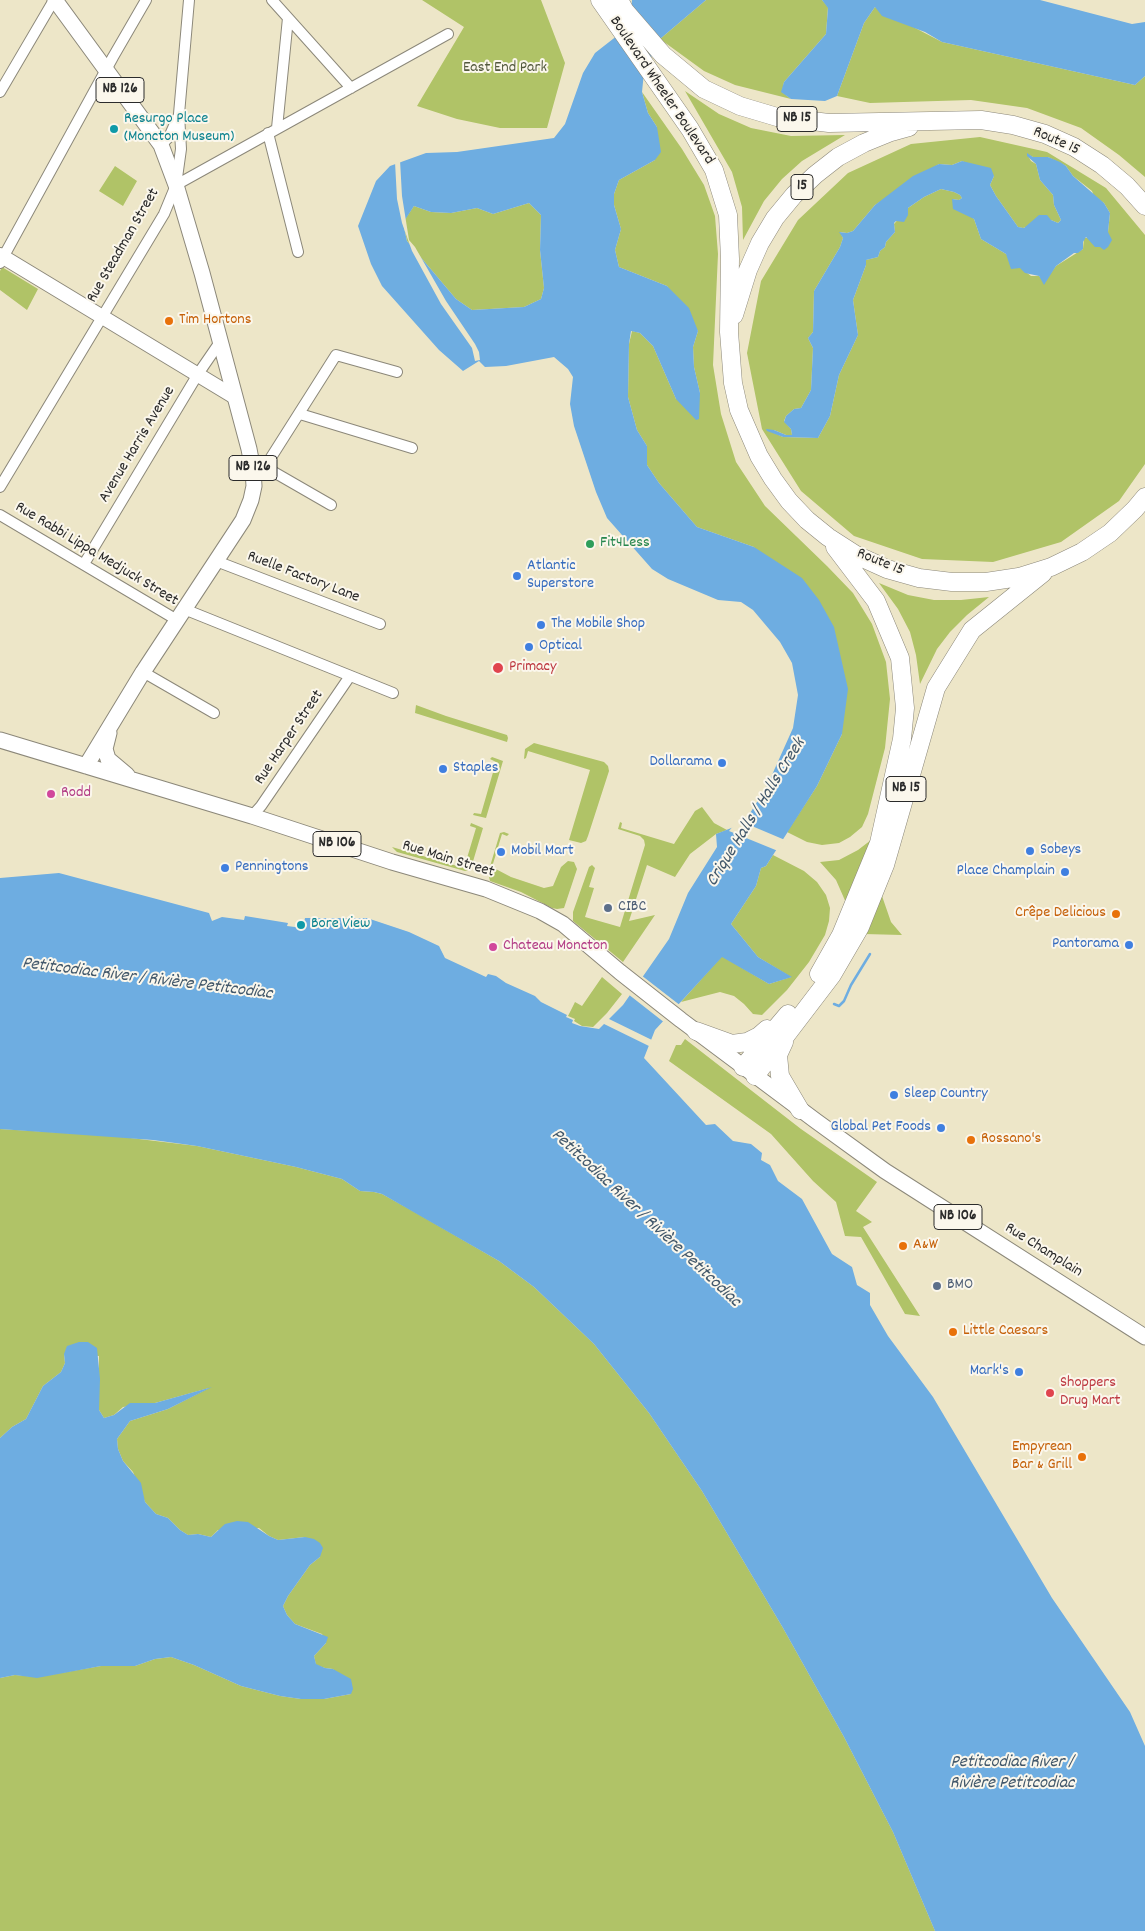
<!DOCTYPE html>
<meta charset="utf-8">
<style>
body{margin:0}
canvas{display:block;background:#ede6c8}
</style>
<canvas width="1145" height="1931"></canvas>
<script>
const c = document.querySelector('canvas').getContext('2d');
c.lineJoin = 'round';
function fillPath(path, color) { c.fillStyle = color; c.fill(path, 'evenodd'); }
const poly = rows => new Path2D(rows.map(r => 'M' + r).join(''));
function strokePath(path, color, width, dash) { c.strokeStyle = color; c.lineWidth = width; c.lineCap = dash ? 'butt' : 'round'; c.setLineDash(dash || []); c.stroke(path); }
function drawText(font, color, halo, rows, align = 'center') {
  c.font = font + ' Dekko,sans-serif'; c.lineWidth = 4; c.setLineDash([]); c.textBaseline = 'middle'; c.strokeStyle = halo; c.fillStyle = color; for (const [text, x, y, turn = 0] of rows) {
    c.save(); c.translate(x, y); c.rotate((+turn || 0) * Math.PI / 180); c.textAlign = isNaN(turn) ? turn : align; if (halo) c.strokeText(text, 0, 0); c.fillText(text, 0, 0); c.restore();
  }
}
const green = poly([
 [422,0,541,0,565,63,547,128,500,128,457,119,417,106,464,27],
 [706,0,822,0,828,7,826,34,784,82,782,92,791,99,735,85,704,71,660,39],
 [875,7,942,42,1135,85,1145,76,1145,177,1119,155,1081,128,1027,108,971,100,870,103,837,96,864,23],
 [685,91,719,114,751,128,791,136,845,135,802,161,782,179,764,201,743,240,742,207,732,172],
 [642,92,682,149,704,185,715,216,718,254,713,365,721,414,736,462,765,506,827,566,853,593,872,624,886,662,890,699,885,748,868,814,862,827,850,837,839,843,822,845,807,842,787,832,817,786,842,734,754,547,697,527,659,483,647,465,647,446,637,430,628,397,629,344,632,331,640,333,653,346,676,399,700,393,694,367,693,347,698,331,667,286,619,267,615,250,621,229,614,205,614,194,619,180,655,160,657,127,648,113],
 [980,137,1047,152,1106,188,1145,235,1145,464,1119,501,1061,542,993,562,922,559,854,536,801,491,762,429,747,353,761,281,798,220,848,173,911,144],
 [1027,154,1033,157,1048,157,1066,166,1073,176,1092,191,1094,196,1104,203,1110,213,1108,232,1095,246,1089,238,1084,238,1083,249,1056,266,1047,278,1042,279,1039,276,1031,276,1021,268,1006,254,981,239,974,219,952,199,959,200,962,198,960,195,954,192,941,189,924,197,908,208,894,224,895,232,886,242,885,247,880,251,878,257,866,260,866,265,853,300,858,335,839,375,830,416,818,438,783,437,772,432,774,430,786,435,792,435,791,429,784,421,786,416,794,409,801,408,811,390,813,348,808,338,813,332,814,291,840,247,843,238,840,232,847,233,853,231,875,205,939,164,952,165,962,161,994,176,990,185,996,196,1018,227,1023,228,1051,220,1058,223,1061,220,1054,205,1053,195,1040,180,1036,164,1031,161],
 [115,166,137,181,123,206,99,191],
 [529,203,541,215,540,250,544,288,541,299,524,307,472,310,456,299,407,241,403,222,414,206,431,212,451,213,477,208,493,214],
 [2,267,38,289,27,310,0,290,0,271],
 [879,583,908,595,934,600,961,600,989,597,967,615,950,632,937,649,920,684,916,655,910,632,898,609],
 [416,705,446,716,507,735,508,738,507,742,415,713],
 [534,743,604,762,608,766,609,771,588,836,586,841,581,843,569,840,590,770,528,751,526,758,524,759,525,749],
 [492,757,503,761,486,818,473,815,474,813,481,814,496,762,490,759],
 [702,807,714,823,727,830,716,834,690,854,675,877,647,865,629,921,655,915,623,962,573,921,573,912,589,867,592,865,595,868,589,887,594,888,585,917,620,927,645,845,644,840,640,836,618,829,620,822,622,823,621,828,674,844,695,811],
 [471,823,483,828,471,868,468,870,465,871,397,852,392,847,464,868,476,828,470,826],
 [504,832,509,834,507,836,502,834,492,867,511,877,544,888,553,886,561,867,568,861,574,862,577,869,564,908,557,909,552,908,521,892,490,881,488,873,500,833],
 [871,840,859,875,847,905,836,880,820,862,839,860,858,850],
 [773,855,804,871,817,882,826,895,830,908,829,921,825,935,809,962,787,990,762,1015,753,1014,744,1004,734,996,720,992,681,1002,722,956,769,984,791,977,758,957,731,924,756,886,761,868,766,866],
 [882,896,891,922,902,935,864,934],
 [602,977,622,994,607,1013,593,1027,582,1026,574,1021,575,1019,568,1016,575,1002,582,1006],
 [685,1039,801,1129,877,1182,856,1211,872,1222,863,1227,920,1316,905,1314,861,1237,845,1236,836,1202,813,1181,771,1134,669,1061,676,1045,681,1045],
 [0,1129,114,1136,197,1146,296,1167,342,1179,360,1191,374,1192,382,1194,418,1214,499,1261,534,1287,594,1344,649,1413,702,1491,783,1628,844,1737,893,1832,935,1931,0,1931,0,1678,15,1675,37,1677,101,1666,135,1666,155,1659,171,1657,194,1665,241,1686,280,1696,301,1699,324,1699,351,1694,333,1669,325,1668,316,1665,314,1656,326,1643,322,1634,295,1624,287,1615,283,1606,288,1596,310,1565,320,1557,305,1537,278,1540,269,1536,259,1528,218,1530,211,1537,198,1534,188,1535,180,1530,168,1518,156,1514,145,1502,133,1472,123,1461,118,1449,117,1439,130,1421,168,1409,209,1388,155,1403,123,1407,114,1415,104,1418,99,1410,99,1356,64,1354,65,1363,61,1372,43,1386,26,1419,12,1427,0,1438]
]);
const water = poly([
 [632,0,706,0,660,39,644,72,642,92,648,113,657,127,661,152,655,160,619,180,614,194,614,205,621,229,615,250,619,267,667,286,689,308,698,331,693,347,694,367,700,393,699,419,696,420,676,399,653,346,640,333,631,331,629,344,628,397,637,430,647,446,647,465,659,483,697,527,754,547,802,578,819,600,834,627,848,689,842,734,817,786,766,866,761,868,756,886,731,924,758,957,792,977,769,984,722,957,655,1030,644,1058,706,1125,715,1124,733,1141,751,1144,762,1153,761,1160,770,1165,778,1181,802,1199,832,1254,852,1267,857,1285,870,1293,870,1305,888,1336,933,1397,1052,1598,1130,1712,1145,1746,1145,1931,935,1931,893,1832,844,1737,783,1628,702,1491,649,1413,594,1344,534,1287,499,1261,382,1194,374,1192,360,1191,342,1179,296,1167,197,1146,153,1140,0,1129,0,878,59,873,209,913,212,921,222,917,244,920,245,916,288,923,287,926,303,928,305,918,367,918,409,932,439,946,445,958,486,977,488,974,496,976,506,983,535,996,541,1002,567,1015,566,1017,573,1020,572,1023,580,1026,599,1029,623,1005,669,939,688,893,717,847,716,834,739,825,747,818,767,786,793,728,798,695,792,663,780,642,753,610,741,602,718,600,668,579,652,569,607,518,596,492,574,426,570,404,573,377,568,369,554,357,506,366,485,367,479,361,463,371,439,350,382,286,371,264,358,226,376,181,390,166,426,153,457,152,554,138,565,124,583,73,595,53,627,28,631,12],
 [529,203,541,215,540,250,544,288,541,299,524,307,472,310,456,299,407,241,403,223,414,206,431,212,451,213,477,208,493,214],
 [822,0,1040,0,1132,24,1145,22,1145,76,1135,85,942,42,925,32,882,16,875,7,864,23,837,96,825,101,791,99,781,92,784,82,826,34,828,8],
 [1027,153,1033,157,1048,157,1060,162,1066,166,1073,176,1104,203,1110,213,1108,232,1112,240,1108,247,1104,250,1100,247,1095,247,1086,237,1083,242,1083,249,1078,253,1074,253,1056,266,1044,285,1039,276,1025,273,1020,268,1011,269,1006,254,981,239,974,219,953,209,952,199,959,200,962,198,960,195,954,192,941,189,924,197,908,208,908,215,904,222,896,221,894,223,895,232,886,242,885,247,880,251,878,257,866,260,866,265,853,300,858,335,839,375,830,416,818,438,783,437,767,431,766,429,774,430,786,435,792,435,791,429,784,422,786,416,794,409,801,408,811,390,813,348,808,338,813,332,814,291,840,247,843,238,839,232,847,233,853,231,875,205,913,176,939,164,952,165,962,161,991,168,994,176,990,185,996,196,1018,227,1024,228,1039,215,1047,215,1051,220,1058,223,1061,220,1054,205,1053,195,1040,180,1036,164,1027,156],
 [79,1342,88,1342,97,1348,100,1379,99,1410,104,1418,114,1415,130,1403,155,1403,212,1387,168,1409,130,1421,117,1439,118,1449,123,1461,141,1483,145,1502,156,1514,168,1518,180,1530,188,1535,198,1534,211,1537,225,1524,237,1521,248,1522,269,1536,278,1540,305,1537,314,1539,320,1543,323,1548,320,1557,310,1565,288,1596,283,1606,287,1615,295,1624,328,1637,326,1643,314,1656,316,1664,325,1668,333,1669,351,1679,353,1689,351,1694,324,1699,301,1699,280,1696,241,1686,194,1665,171,1657,155,1659,135,1666,101,1666,37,1678,15,1675,0,1678,0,1438,12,1427,26,1419,43,1386,61,1372,65,1363,64,1354,67,1346]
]);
const pier = poly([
 [400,160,402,196,409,240,415,247,446,301,475,344,479,352,480,360,475,361,472,348,441,304,412,251,402,223,397,199,395,162],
 [740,821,785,840,778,851,729,831,734,825],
 [641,975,681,1006,665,1023,628,994],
 [607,1018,654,1041,651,1047,602,1023]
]);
const stream = poly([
 [834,1004,839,1006,844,1001,851,985,870,954]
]);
const street = poly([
 [272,0,351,88],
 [0,92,54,0],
 [277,128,288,18],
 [268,133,298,252],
 [161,145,169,137,178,117],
 [176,185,448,34],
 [0,263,113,57,146,0],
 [300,414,412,448],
 [265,467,331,505],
 [253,470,265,467,336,355,397,372],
 [0,487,164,214,176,185,181,149,179,114,189,0],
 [0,515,177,620],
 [216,561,380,624],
 [84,564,198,374,220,342],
 [184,609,393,693],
 [143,672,214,713],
 [252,816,261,806,350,676]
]);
const secondary = poly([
 [0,255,233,396]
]);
const primary = poly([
 [55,0,161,145,176,185,202,273,249,449,253,470,254,486,251,500,243,520,143,672,86,766],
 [109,733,105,749,108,759,127,775],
 [0,740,252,816,392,862,486,889,540,911,563,924,620,972,681,1020,816,1121,885,1171,1145,1337]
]);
const highway = poly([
 [600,0,690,129,714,170,728,215,730,259,729,332,733,383,739,410,759,456,773,479,789,501,807,520,828,537,856,555,887,569,919,578,952,582,986,582,1019,577,1051,567,1082,552,1110,533,1135,509,1145,497],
 [619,0,625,11,663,55,704,89,740,106,777,117,829,123,981,120,1013,125,1045,134,1074,147,1102,165,1127,186,1145,206],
 [734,315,748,270,760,243,775,218,794,195,815,175,838,157,864,143,891,132,909,127],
 [819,974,841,935,879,843,902,739,905,708,900,658,876,601,835,547],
 [696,1031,732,1044,747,1042,759,1036,767,1029],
 [784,1042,778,1055,780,1076,800,1110],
 [743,1067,788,1014],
 [755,1076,832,975,860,927,885,865,936,688,972,630,1043,573]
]);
const markers = [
 [114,129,5,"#0f9aa8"],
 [169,321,5,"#e8710a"],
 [590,544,5,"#2e9e5b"],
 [517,576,5,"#3f7fe0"],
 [541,625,5,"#3f7fe0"],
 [529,647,5,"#3f7fe0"],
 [498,668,6,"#e0444e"],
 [722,763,5,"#3f7fe0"],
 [443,769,5,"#3f7fe0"],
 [51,794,5,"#d1479c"],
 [1030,851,5,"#3f7fe0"],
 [501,852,5,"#3f7fe0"],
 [225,868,5,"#3f7fe0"],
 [1065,872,5,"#3f7fe0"],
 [608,908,5,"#5c6f8a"],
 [1116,914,5,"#e8710a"],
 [301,925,5,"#0f9aa8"],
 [1129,945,5,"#3f7fe0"],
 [493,947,5,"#d1479c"],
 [894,1095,5,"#3f7fe0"],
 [941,1128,5,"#3f7fe0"],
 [971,1140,5,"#e8710a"],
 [903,1246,5,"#e8710a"],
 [937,1286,5,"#5c6f8a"],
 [953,1332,5,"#e8710a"],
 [1019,1372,5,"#3f7fe0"],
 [1050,1393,5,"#e0444e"],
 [1082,1457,5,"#e8710a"]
];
const shields = [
 [120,90,48],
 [797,119,40],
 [802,187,22],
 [253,468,48],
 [906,789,40],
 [337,844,48],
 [958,1217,48]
];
const shieldNames = [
 ["NB 126",120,90],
 ["NB 15",797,119],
 ["15",802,187],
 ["NB 126",253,468],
 ["NB 15",906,789],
 ["NB 106",337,844],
 ["NB 106",958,1217]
];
const parkNames = [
 ["East End Park",505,69]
];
const streetNames = [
 ["Boulevard Wheeler Boulevard",661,91,56],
 ["Route 15",1056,142,24],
 ["Rue Steadman Street",124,246,-60],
 ["Avenue Harris Avenue",138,445,-59],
 ["Rue Rabbi Lippa Medjuck Street",96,555,31],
 ["Route 15",880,563,22],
 ["Ruelle Factory Lane",303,578,21],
 ["Rue Harper Street",290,738,-56],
 ["Rue Main Street",448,860,17],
 ["Rue Champlain",1043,1251,32]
];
const cultureNames = [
 ["Resurgo Place",124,120],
 ["(Moncton Museum)",124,138],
 ["Bore View",311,925]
];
const foodNames = [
 ["Tim Hortons",179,321],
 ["Crêpe Delicious",1106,914,"right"],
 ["Rossano's",981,1140],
 ["A&W",913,1246],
 ["Little Caesars",963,1332],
 ["Empyrean",1072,1448,"right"],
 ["Bar & Grill",1072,1466,"right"]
];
const leisureNames = [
 ["Fit4Less",600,544]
];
const shopNames = [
 ["Atlantic",527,567],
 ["Superstore",527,585],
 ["The Mobile Shop",551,625],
 ["Optical",539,647],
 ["Dollarama",712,763,"right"],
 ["Staples",453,769],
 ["Sobeys",1040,851],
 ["Mobil Mart",511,852],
 ["Penningtons",235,868],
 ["Place Champlain",1055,872,"right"],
 ["Pantorama",1119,945,"right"],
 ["Sleep Country",904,1095],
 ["Global Pet Foods",931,1128,"right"],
 ["Mark's",1009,1372,"right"]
];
const healthNames = [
 ["Primacy",509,668],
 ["Shoppers",1060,1384],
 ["Drug Mart",1060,1402]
];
const hotelNames = [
 ["Rodd",61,794],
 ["Chateau Moncton",503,947]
];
const serviceNames = [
 ["CIBC",618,908],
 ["BMO",947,1286]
];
const waterNames = [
 ["Crique Halls / Halls Creek",757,813,-58],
 ["Petitcodiac River / Rivière Petitcodiac",147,980,7],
 ["Petitcodiac River / Rivière Petitcodiac",645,1219,43],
 ["Petitcodiac River /",1012,1764],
 ["Rivière Petitcodiac",1012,1785]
];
fillPath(green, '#b0c367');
fillPath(water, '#6eade1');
fillPath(pier, '#ede6c8');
strokePath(stream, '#6eade1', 2.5);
strokePath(street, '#8c887a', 12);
strokePath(secondary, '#8c887a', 16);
strokePath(primary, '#8c887a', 17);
strokePath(highway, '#8c887a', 19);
strokePath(street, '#fff', 10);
strokePath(secondary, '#fff', 14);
strokePath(primary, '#fff', 15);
strokePath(highway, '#fff', 18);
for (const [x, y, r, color] of markers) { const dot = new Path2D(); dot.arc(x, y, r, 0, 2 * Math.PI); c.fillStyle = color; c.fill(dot); strokePath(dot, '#fbf7ec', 2); }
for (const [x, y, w] of shields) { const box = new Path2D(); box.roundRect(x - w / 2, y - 12.5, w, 25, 4); c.fillStyle = '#fbf7ec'; c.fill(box); strokePath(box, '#2b2b2b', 1); }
drawText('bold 15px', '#2b2b2b', null, shieldNames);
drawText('16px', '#53593d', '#fbf7ec', parkNames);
drawText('16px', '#2b2b2b', '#fbf7ec', streetNames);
drawText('16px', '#0d838f', '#fbf7ec', cultureNames, 'left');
drawText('16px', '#c56008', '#fbf7ec', foodNames, 'left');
drawText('16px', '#27864d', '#fbf7ec', leisureNames, 'left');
drawText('16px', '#366cbe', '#fbf7ec', shopNames, 'left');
drawText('16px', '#be3a42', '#fbf7ec', healthNames, 'left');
drawText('16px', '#b23c85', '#fbf7ec', hotelNames, 'left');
drawText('16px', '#4e5e75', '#fbf7ec', serviceNames, 'left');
drawText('italic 18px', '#42586b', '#fbf7ec', waterNames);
</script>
